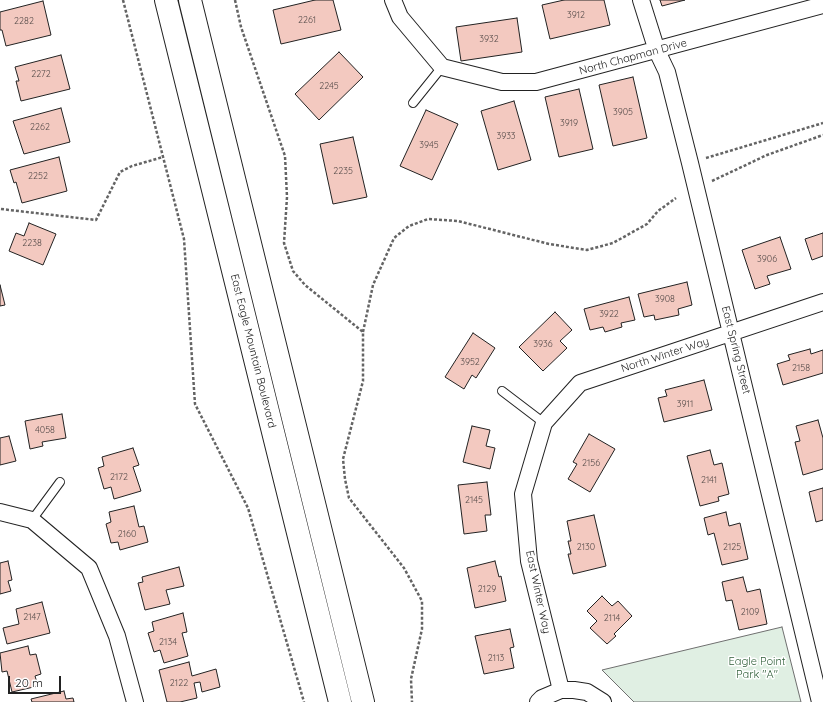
<!DOCTYPE html>
<style>
body{margin:0}
#map{position:relative;width:823px;height:702px;overflow:hidden;background:#fff;font-family:Quicksand,sans-serif}
canvas{display:block}
.scale{position:absolute;left:8px;top:676px;width:53px;height:18px;box-sizing:border-box;border:2px solid #222;border-top:0;padding-left:5px;font-size:12px;line-height:14px;white-space:nowrap;color:#222;-webkit-text-stroke:3px #fff;paint-order:stroke}
</style>
<div id="map">
<canvas width="823" height="702"></canvas>
<div class="scale">20 m</div>
</div>
<script>
const c = document.querySelector('canvas').getContext('2d');
c.lineJoin = 'round';
function fillPath(path, color) { c.fillStyle = color; c.fill(path, 'evenodd'); }
const poly = rows => new Path2D(rows.map(r => 'M' + r).join(''));
function strokePath(path, color, width, dash) { c.strokeStyle = color; c.lineWidth = width; c.lineCap = dash ? 'butt' : 'round'; c.setLineDash(dash || []); c.stroke(path); }
function drawText(font, color, halo, rows, align = 'center') {
  c.font = font + ' Quicksand,sans-serif'; c.lineWidth = 3; c.setLineDash([]); c.textBaseline = 'middle'; c.strokeStyle = halo; c.fillStyle = color; for (const [text, x, y, turn = 0] of rows) {
    c.save(); c.translate(x, y); c.rotate((+turn || 0) * Math.PI / 180); c.textAlign = isNaN(turn) ? turn : align; if (halo) c.strokeText(text, 0, 0); c.fillText(text, 0, 0); c.restore();
  }
}
const green = poly([
 [782,627,801,702,634,702,602,670,782,627]
]);
const building = poly([
 [315,0,333,0,341,30,281,44,273,10,315,0],
 [564,0,604,0,610,25,550,39,542,5,564,0],
 [660,0,685,0,662,6,660,0],
 [43,1,51,35,6,46,2,30,0,30,0,12,43,1],
 [517,18,522,52,461,61,456,27,517,18],
 [339,52,363,77,319,120,295,94,339,52],
 [61,55,70,89,21,101,16,81,19,81,15,67,61,55],
 [633,77,647,138,613,146,599,85,633,77],
 [579,89,593,149,559,157,545,97,579,89],
 [514,101,531,160,498,170,481,111,514,101],
 [61,108,70,142,24,154,13,121,61,108],
 [426,110,458,124,432,180,400,166,426,110],
 [353,137,367,197,333,204,320,144,353,137],
 [59,157,67,191,22,203,16,182,14,183,10,170,59,157],
 [29,223,56,234,43,265,9,251,16,233,24,236,29,223],
 [823,233,823,256,812,260,805,239,823,233],
 [780,237,791,269,767,276,770,284,755,289,742,250,780,237],
 [687,282,692,305,678,309,679,315,655,320,654,315,644,317,638,294,687,282],
 [0,285,5,305,0,306,0,285],
 [629,297,635,320,621,323,622,327,605,332,603,327,590,330,584,309,629,297],
 [555,312,572,330,560,341,567,348,543,371,519,347,555,312],
 [473,333,495,348,476,378,472,375,464,389,445,377,473,333],
 [810,349,811,354,823,350,823,373,783,385,777,364,790,360,788,355,810,349],
 [704,380,712,410,664,422,658,398,667,396,665,390,704,380],
 [62,414,66,438,42,442,43,446,30,449,25,421,62,414],
 [818,420,823,438,823,469,803,475,795,442,800,441,796,426,818,420],
 [472,426,490,430,486,446,495,448,490,469,463,462,472,426],
 [589,434,615,449,590,492,568,479,577,464,573,462,589,434],
 [9,436,16,461,0,465,0,438,9,436],
 [133,448,139,465,133,467,141,491,114,499,111,487,104,489,98,468,104,466,102,457,133,448],
 [710,450,714,465,722,463,729,494,718,497,719,501,700,506,687,456,710,450],
 [487,482,491,515,485,515,487,531,464,534,458,485,487,482],
 [823,488,823,520,816,522,809,492,823,488],
 [134,506,139,527,144,526,148,542,120,550,118,542,111,543,106,524,111,522,109,512,134,506],
 [726,512,729,526,740,523,748,559,722,565,714,533,708,535,704,518,726,512],
 [594,515,606,566,573,574,568,554,571,554,568,541,571,541,567,521,594,515],
 [8,561,12,580,8,581,11,591,0,594,0,563,8,561],
 [495,561,499,577,501,576,506,601,475,608,467,568,495,561],
 [179,567,184,586,166,590,170,604,145,610,138,583,143,582,142,577,179,567],
 [743,577,747,592,760,589,767,624,739,630,732,600,726,601,722,582,743,577],
 [602,596,612,606,618,601,632,616,614,634,616,636,607,644,590,628,597,621,587,611,602,596],
 [42,602,50,633,7,644,3,628,19,624,16,609,42,602],
 [183,613,187,632,182,633,188,656,164,663,160,650,154,652,148,633,154,631,152,622,183,613],
 [510,629,514,647,510,648,514,668,484,674,475,636,510,629],
 [28,646,30,655,36,654,41,674,35,676,38,686,12,692,7,671,2,672,0,653,28,646],
 [189,662,192,676,216,669,220,687,202,692,200,682,194,683,197,698,180,702,167,702,159,670,189,662],
 [64,691,66,699,73,698,74,702,32,702,31,699,64,691]
]);
const path = poly([
 [123,0,184,239,195,404,248,508,304,702],
 [235,0,241,27,285,156,287,197,284,243,293,271,305,285,363,332,363,381,343,459,345,479,349,498,404,568,422,601,422,629,411,679,412,702],
 [706,158,823,123],
 [712,181,767,155,823,135],
 [1,209,96,220,120,172,132,166,163,157],
 [363,332,373,285,394,238,409,226,428,219,458,221,549,244,587,250,613,243,647,224,658,211,676,198]
]);
const lane = poly([
 [413,103,442,67],
 [502,391,544,423],
 [32,520,60,482]
]);
const street = poly([
 [393,0,400,17,442,67,502,82,536,82,823,5],
 [641,0,657,51,667,72,690,163,820,702],
 [0,512,32,520,89,568,117,636,135,702],
 [561,690,529,561,523,494,544,423,580,383,823,302],
 [538,702,542,698,561,690,574,690,587,692,603,702]
]);
const secondary = poly([
 [166,0,340,702],
 [190,0,363,702]
]);
const numberNames = [
 ["3912",576,15],
 ["2261",307,20],
 ["2282",24,21],
 ["3932",489,39],
 ["2272",41,74],
 ["2245",329,86],
 ["3905",623,112],
 ["3919",569,123],
 ["2262",40,127],
 ["3933",506,136],
 ["3945",429,145],
 ["2235",343,171],
 ["2252",38,176],
 ["2238",32,243],
 ["3906",767,259],
 ["3908",665,299],
 ["3922",609,314],
 ["3936",543,344],
 ["3952",470,362],
 ["2158",801,368],
 ["3911",685,404],
 ["4058",45,430],
 ["2156",591,463],
 ["2172",119,477],
 ["2141",709,480],
 ["2145",474,500],
 ["2160",127,534],
 ["2130",586,547],
 ["2125",732,547],
 ["2129",487,589],
 ["2109",750,612],
 ["2147",32,617],
 ["2114",612,618],
 ["2134",168,642],
 ["2113",496,658],
 ["2122",179,683]
];
const streetNames = [
 ["North Chapman Drive",633,57,-15],
 ["East Spring Street",736,350,76],
 ["East Eagle Mountain Boulevard",253,351,76],
 ["North Winter Way",665,355,-18],
 ["East Winter Way",538,592,78]
];
const parkNames = [
 ["Eagle Point",757,662],
 ["Park \"A\"",757,675]
];
fillPath(green, '#e0efe3');
strokePath(green, '#6f6f6f', 1);
fillPath(building, '#f3c9c0');
strokePath(building, '#222', 1);
strokePath(lane, '#222', 10);
strokePath(street, '#222', 18);
strokePath(secondary, '#222', 24);
strokePath(path, '#646464', 2.5, [3, 2]);
strokePath(lane, '#fff', 8);
strokePath(street, '#fff', 16);
strokePath(secondary, '#fff', 22);
drawText('9px', '#564c4a', null, numberNames);
drawText('11px', '#222', '#fff', streetNames);
drawText('11px', '#2f5e38', '#fff', parkNames);
</script>
